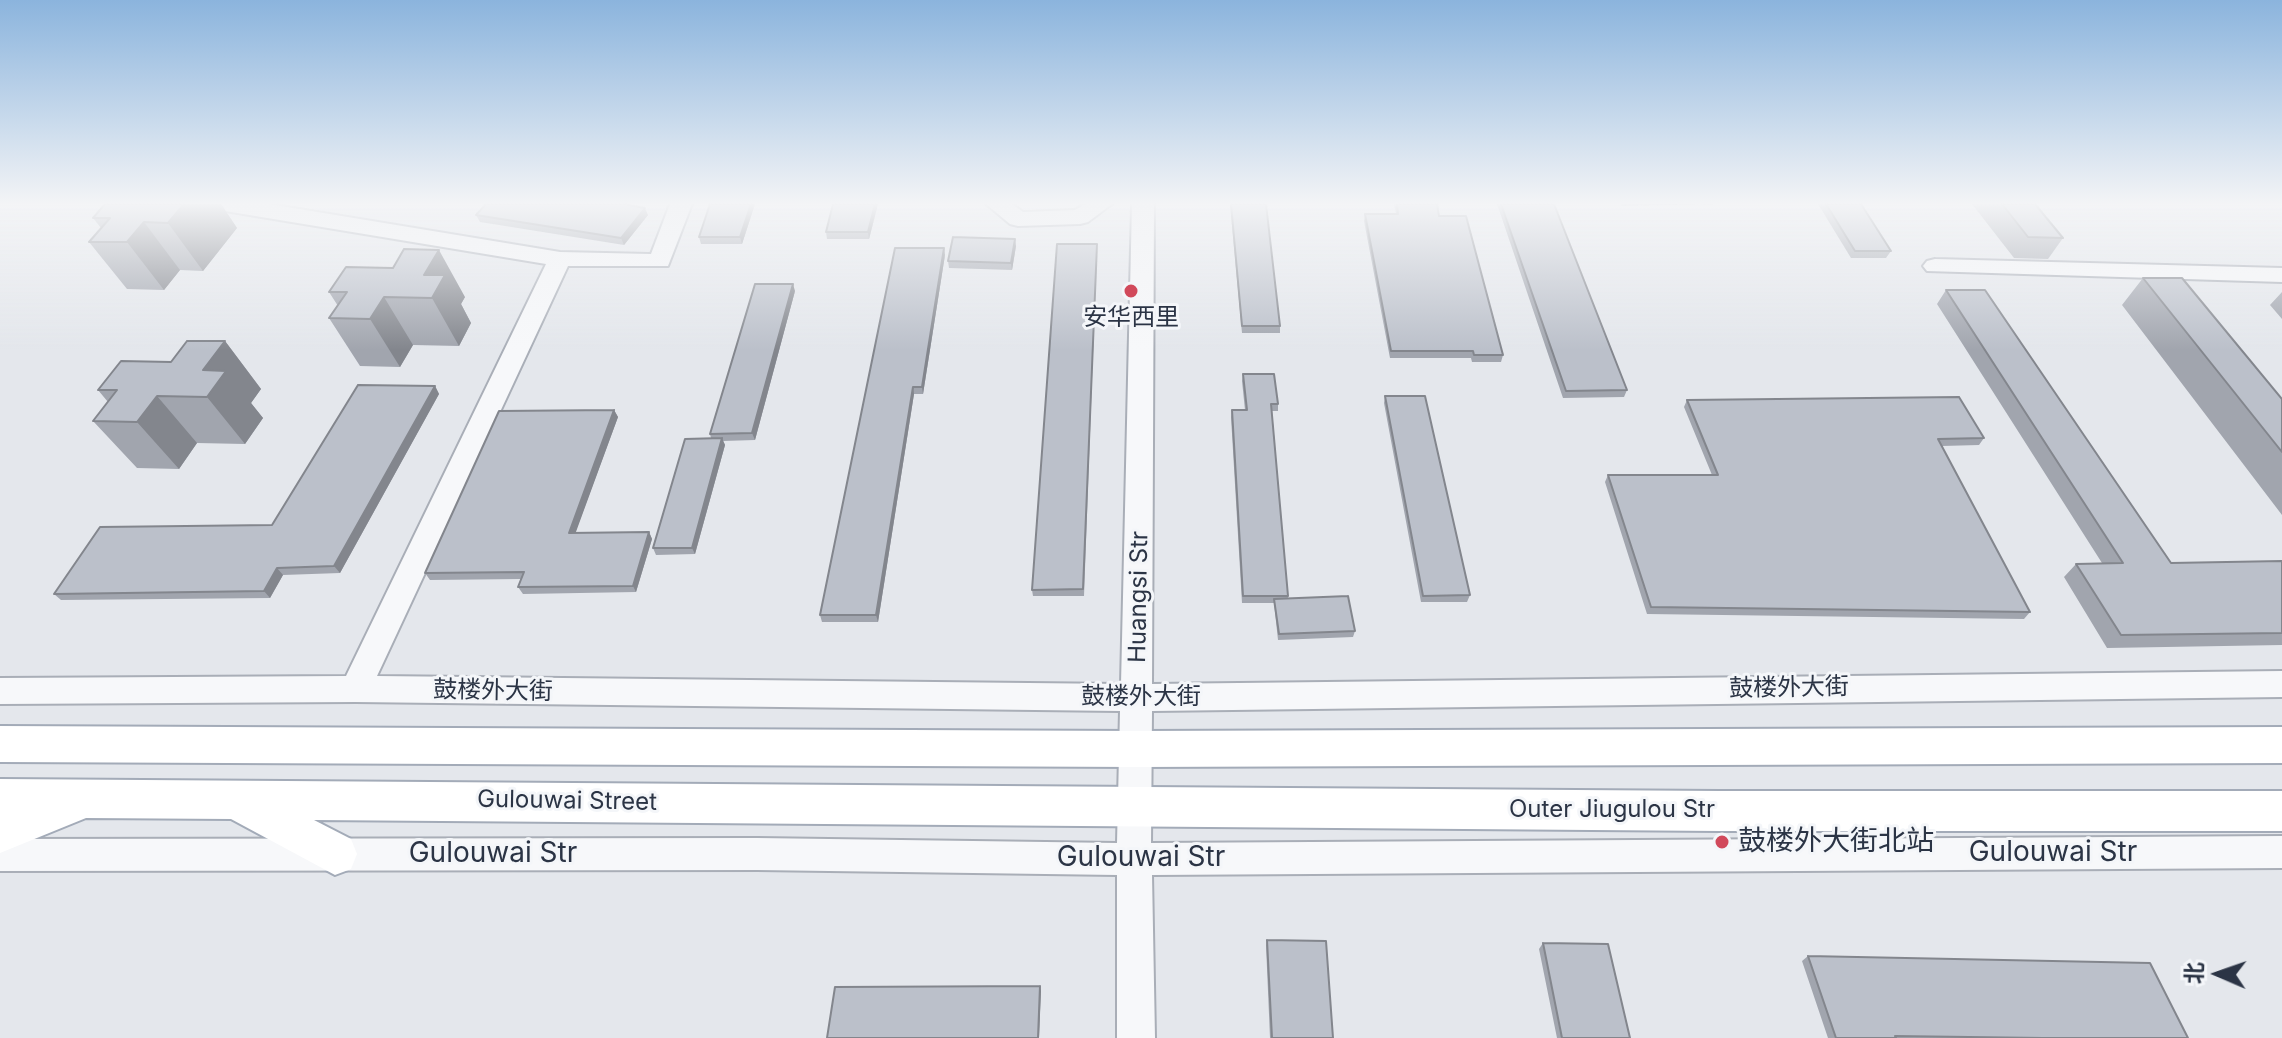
<!DOCTYPE html>
<meta charset="utf-8">
<style>
body{margin:0}
#map{position:relative;width:2282px;height:1038px;overflow:hidden;background:#e4e7ec;font-family:Inter,"Noto Sans SC",sans-serif}
canvas{display:block}
.north{position:absolute;left:2178px;top:934px;width:80px;height:80px;-webkit-text-stroke:6px #f4f6f9;paint-order:stroke;rotate:272deg;font-size:22px;font-weight:700;line-height:32px;text-align:center;color:#2b3445}
.north::after{content:'';display:block;margin:auto;width:28px;height:36px;background:#2b3445;clip-path:polygon(50% 0,100% 100%,50% 72%,0 100%)}
</style>
<div id="map">
<canvas width="2282" height="1038"></canvas>
<div class="north">北</div>
</div>
<script>
const c = document.querySelector('canvas').getContext('2d');
c.lineJoin = 'round';
const poly = rows => new Path2D(rows.map(r => 'M' + r).join(''));
function strokePath(path, color, width, dash) { c.strokeStyle = color; c.lineWidth = width; c.lineCap = dash ? 'butt' : 'round'; c.setLineDash(dash || []); c.stroke(path); }
function fillPath(path, color) { c.fillStyle = color; c.fill(path, 'evenodd'); }
function drawText(font, color, halo, rows, align = 'center') {
  c.font = font + ' Inter,"Noto Sans SC",sans-serif'; c.lineWidth = 6; c.setLineDash([]); c.textBaseline = 'middle'; c.strokeStyle = halo; c.fillStyle = color; for (const [text, x, y, turn = 0] of rows) {
    c.save(); c.translate(x, y); c.rotate((+turn || 0) * Math.PI / 180); c.textAlign = isNaN(turn) ? turn : align; if (halo) c.strokeText(text, 0, 0); c.fillText(text, 0, 0); c.restore();
  }
}
const minor = poly([
 [214,204,269,204,560,252,651,254,670,204,692,204,668,266,568,266,377,676,1121,684,1132,204,1154,204,1152,684,2282,671,2282,697,1152,711,1151,843,2282,836,2282,868,1152,875,1155,1038,1117,1038,1117,875,757,870,0,871,0,839,757,838,1117,843,1120,711,355,702,0,704,0,678,346,676,546,264,225,211,214,204],
 [986,204,1012,204,1023,212,1075,210,1085,204,1112,204,1088,222,1080,224,1018,226,1010,224,986,204],
 [1935,259,2282,268,2282,282,1927,271,1923,266,1927,261,1935,259]
]);
const major = poly([
 [0,726,1137,731,2282,727,2282,763,1137,767,0,762,0,726],
 [0,779,1719,791,2282,791,2282,831,1719,831,314,820,351,839,357,854,351,869,335,875,231,819,86,818,0,853,0,779]
]);
const wall = poly([
 [105,204,221,204,237,228,203,271,180,270,164,290,127,289,89,242,101,228,93,218],
 [755,204,742,244,701,244,699,237],
 [878,204,869,239,827,239,826,232],
 [1230,204,1266,204,1280,326,1280,333,1242,333],
 [1394,204,1437,204,1439,216,1503,355,1501,362,1472,362,1471,358,1390,358,1364,221,1365,214,1396,214],
 [1497,204,1554,204,1627,390,1624,397,1563,398],
 [1621,204,1715,204,1622,206],
 [1818,204,1861,204,1891,251,1886,258,1851,258],
 [1972,204,2035,204,2063,238,2048,259,2014,258],
 [476,215,648,215,624,245,480,222],
 [1097,244,1084,596,1033,596,1032,590],
 [1016,246,1012,270,949,268,948,261],
 [945,255,923,394,914,394,878,622,822,622,820,615],
 [2143,278,2282,399,2282,515,2122,305],
 [1946,290,2171,563,2282,561,2282,645,2107,648,2064,577,2076,564,2102,563,1937,304],
 [795,291,755,440,723,441,725,445,695,554,656,555,653,548,711,438,710,434],
 [329,292,465,297,461,304,471,323,459,346,413,345,400,367,360,366,329,318,338,306],
 [2282,292,2282,319,2270,305],
 [225,341,261,389,251,403,263,418,245,444,197,443,179,469,137,468,93,421,108,402,98,390],
 [1243,374,1278,404,1278,411,1272,411,1288,598,1355,631,1353,637,1278,640,1274,603,1242,603,1231,417,1232,410,1245,410,1242,381],
 [435,386,439,394,340,573,283,575,270,598,61,600,54,594,272,525],
 [1385,396,1470,595,1467,602,1421,602,1384,403],
 [1687,400,1984,438,1979,445,1942,446,2030,612,2024,619,1647,614,1605,482,1608,475,1712,475,1684,407],
 [614,410,618,417,575,533,649,532,652,539,636,592,523,594,518,587,521,579,430,580,425,573],
 [1267,940,1333,1038,1270,1038,1266,945],
 [1543,943,1630,1038,1557,1038,1539,949],
 [1808,956,2188,1038,1828,1038,1802,961]
]);
const shadedWall = poly([
 [184,204,221,204,237,228,203,271,168,223],
 [751,204,755,204,742,244,740,237],
 [875,204,878,204,869,239,868,232],
 [645,208,648,215,624,245,621,238],
 [144,222,180,270,164,290,127,242],
 [1015,239,1016,246,1012,270,1011,263],
 [944,248,945,255,923,394,922,387],
 [439,250,465,297,461,304,471,323,459,346,432,298,424,275],
 [793,284,795,291,755,440,752,433],
 [384,297,413,345,400,367,370,319],
 [225,341,261,389,251,403,263,418,245,444,207,397,203,370],
 [435,386,439,394,340,573,334,566],
 [913,387,914,394,878,622,876,615],
 [157,396,197,443,179,469,137,422],
 [614,410,618,417,573,540,569,533],
 [722,438,725,445,695,554,692,548],
 [649,532,652,539,636,592,633,586],
 [277,568,283,575,270,598,264,591],
 [1040,986,1041,991,1039,1038,1038,1038]
]);
const building = poly([
 [105,204,184,204,168,223,144,222,127,242,89,242,110,218,93,218,105,204],
 [486,204,624,204,645,208,621,238,476,215,486,204],
 [710,204,751,204,740,237,699,237,710,204],
 [833,204,875,204,868,232,826,232,833,204],
 [1231,204,1266,204,1280,326,1242,326,1231,204],
 [1397,204,1437,204,1439,216,1466,216,1503,355,1474,355,1473,351,1391,351,1365,214,1398,214,1397,204],
 [1501,204,1554,204,1627,390,1566,391,1501,204],
 [1826,204,1861,204,1891,251,1855,251,1826,204],
 [2002,204,2035,204,2063,238,2028,237,2002,204],
 [953,237,1015,239,1011,263,948,261,953,237],
 [1057,244,1097,244,1083,589,1032,590,1057,244],
 [895,248,944,248,922,387,913,387,876,615,820,615,895,248],
 [404,249,439,250,424,275,445,275,432,298,384,297,370,319,329,318,347,292,329,292,346,267,393,268,404,249],
 [2143,278,2182,278,2282,399,2282,452,2143,278],
 [755,284,793,284,752,433,710,434,755,284],
 [1946,290,1985,290,2171,563,2282,561,2282,633,2121,635,2076,564,2123,563,1946,290],
 [187,341,225,341,203,370,226,371,207,397,157,396,137,422,93,421,117,390,98,390,121,361,171,362,187,341],
 [1243,374,1274,374,1278,404,1271,404,1288,596,1243,596,1232,410,1247,410,1243,374],
 [358,385,435,386,334,566,277,568,264,591,54,594,100,527,272,525,358,385],
 [1385,396,1425,396,1470,595,1423,596,1385,396],
 [1959,397,1984,438,1938,439,2030,612,1651,607,1608,475,1718,475,1687,400,1959,397],
 [614,410,569,533,649,532,633,586,518,587,524,572,425,573,499,411,614,410],
 [722,438,692,548,653,548,685,439,722,438],
 [1348,596,1355,631,1279,634,1274,599,1348,596],
 [1267,940,1326,941,1333,1038,1272,1038,1267,940],
 [1543,943,1608,944,1630,1038,1562,1038,1543,943],
 [1808,956,2150,963,2188,1038,2043,1038,1895,1036,1896,1038,1836,1038,1808,956],
 [1040,986,1038,1038,827,1038,835,987,1040,986]
]);
const markers = [
 [1131,291,8,"#d1495b"],
 [1722,842,8,"#d1495b"]
];
const poiNames = [
 ["安华西里",1131,318]
];
const streetNames = [
 ["Huangsi Str",1139,597,-89],
 ["鼓楼外大街",1789,688,-1],
 ["鼓楼外大街",493,691,1],
 ["鼓楼外大街",1141,697],
 ["Gulouwai Street",567,801,1],
 ["Outer Jiugulou Str",1612,810]
];
const nearPoinames = [
 ["鼓楼外大街北站",1738,842]
];
const nearStreetnames = [
 ["Gulouwai Str",2053,853],
 ["Gulouwai Str",493,854],
 ["Gulouwai Str",1141,858]
];
strokePath(minor, '#a9aeb7', 4);
strokePath(major, '#a3abb8', 4);
fillPath(minor, '#f7f8fa');
fillPath(major, '#fff');
fillPath(wall, '#a1a5ae');
fillPath(shadedWall, '#83868d');
fillPath(building, '#bbc0ca');
strokePath(building, '#83868d', 2);
const sky = c.createLinearGradient(0, 0, 0, 350);
sky.addColorStop(0, '#8bb4dd');
sky.addColorStop(0.58, '#f3f4f6');
sky.addColorStop(1, '#f3f4f600');
c.fillStyle = sky;
c.fillRect(0, 0, 2282, 350);
for (const [x, y, r, color] of markers) { const dot = new Path2D(); dot.arc(x, y, r, 0, 2 * Math.PI); c.fillStyle = color; c.fill(dot); strokePath(dot, '#f4f6f9', 3); }
drawText('24px', '#2b3445', '#f4f6f9', poiNames);
drawText('24px', '#2b3445', '#f4f6f9', streetNames);
drawText('28px', '#2b3445', '#f4f6f9', nearPoinames, 'left');
drawText('28px', '#2b3445', '#f4f6f9', nearStreetnames);
</script>
